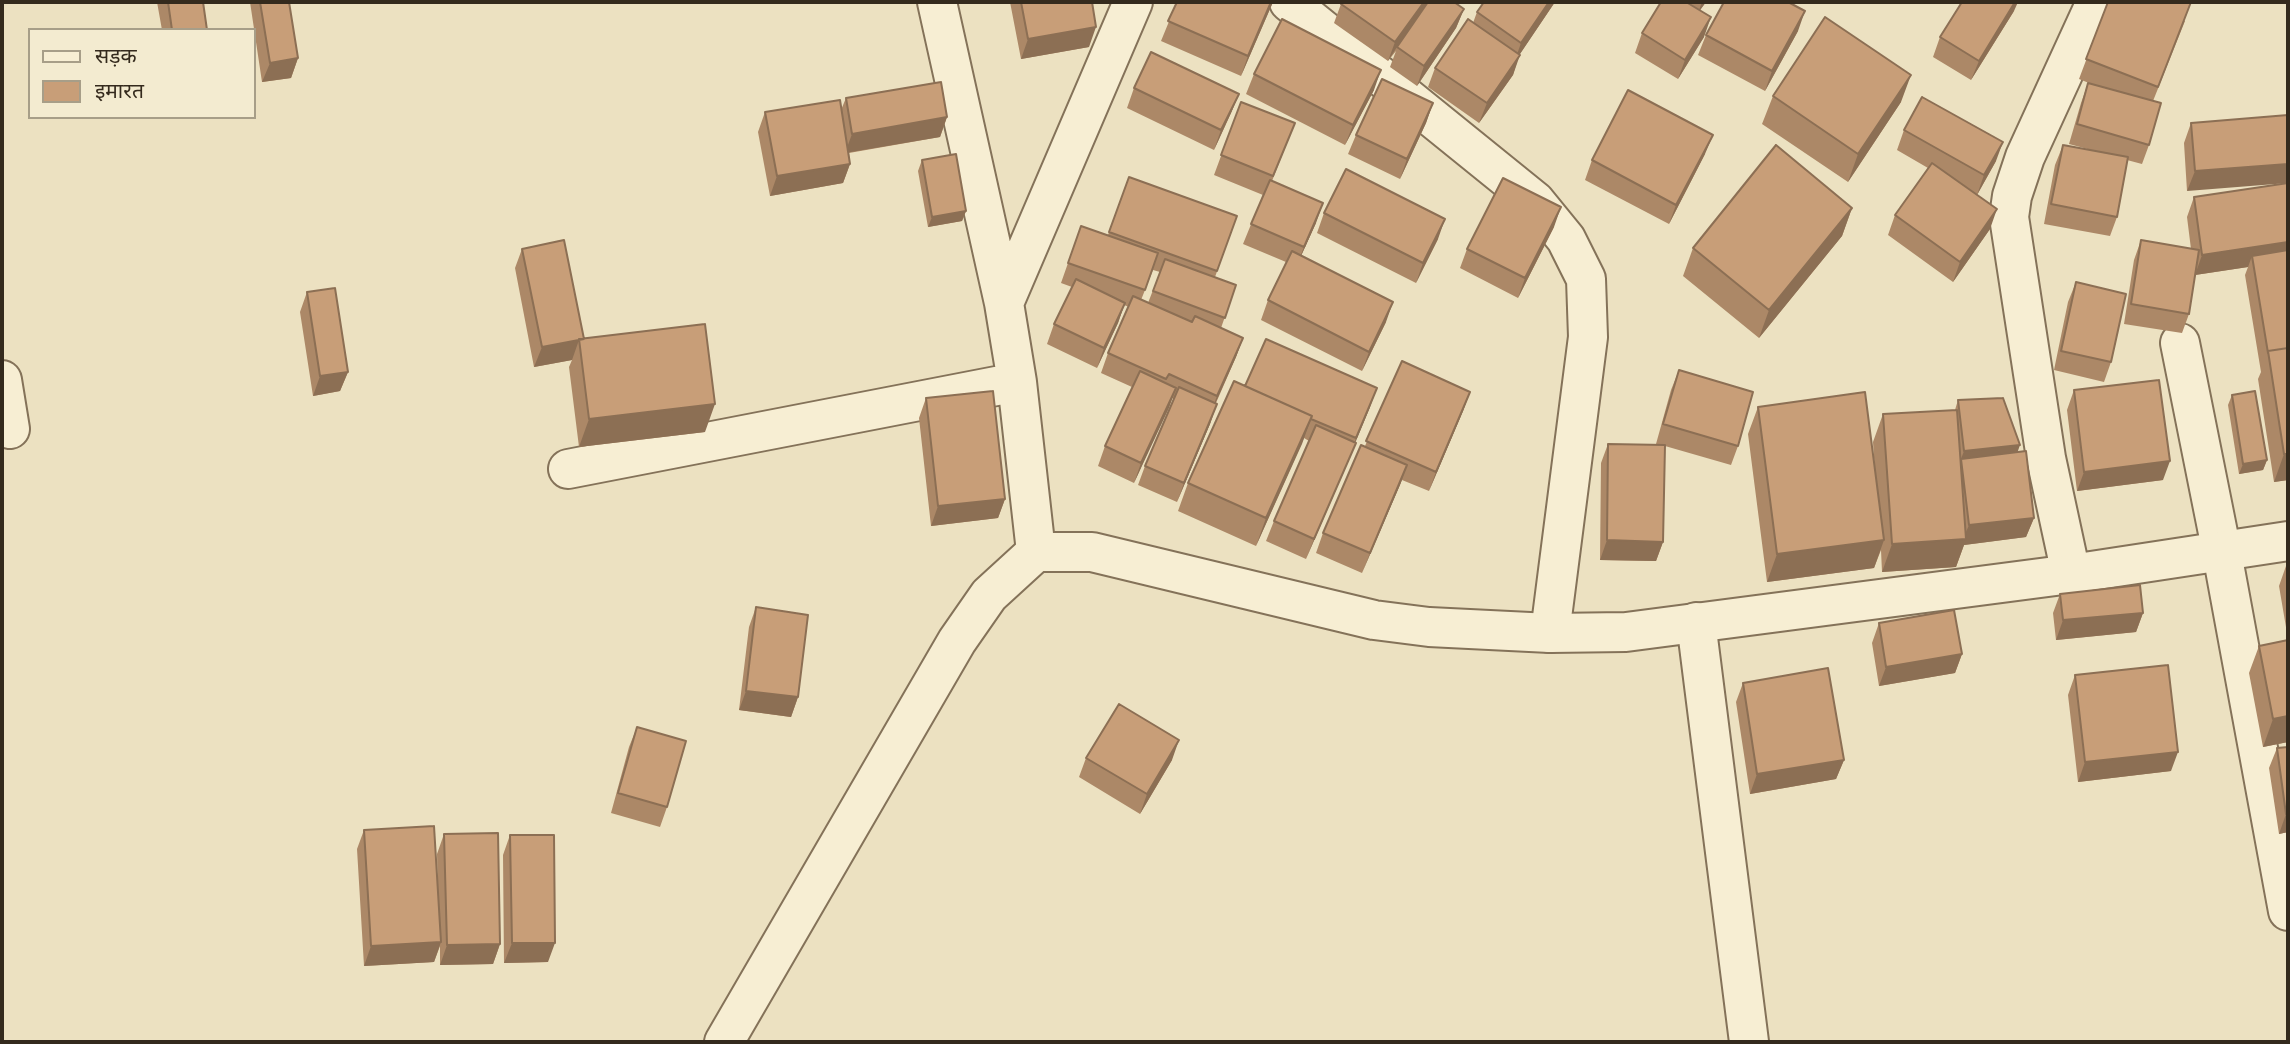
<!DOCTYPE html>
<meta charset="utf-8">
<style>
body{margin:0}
#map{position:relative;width:2290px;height:1044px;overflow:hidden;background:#ece1c1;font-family:"Source Serif 4","Noto Sans Devanagari",serif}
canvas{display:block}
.frame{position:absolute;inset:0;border:4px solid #342a1d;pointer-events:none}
.legend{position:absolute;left:28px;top:28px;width:228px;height:91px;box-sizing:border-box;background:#f3ebd0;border:2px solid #a79e88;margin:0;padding:9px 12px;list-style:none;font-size:21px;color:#342a1d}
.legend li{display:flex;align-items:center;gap:14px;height:35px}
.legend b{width:35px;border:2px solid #a79e88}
</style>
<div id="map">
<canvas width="2290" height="1044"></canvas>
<div class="frame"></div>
<ul class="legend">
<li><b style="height:9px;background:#f7eed3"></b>सड़क</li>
<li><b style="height:19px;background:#c89e78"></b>इमारत</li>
</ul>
</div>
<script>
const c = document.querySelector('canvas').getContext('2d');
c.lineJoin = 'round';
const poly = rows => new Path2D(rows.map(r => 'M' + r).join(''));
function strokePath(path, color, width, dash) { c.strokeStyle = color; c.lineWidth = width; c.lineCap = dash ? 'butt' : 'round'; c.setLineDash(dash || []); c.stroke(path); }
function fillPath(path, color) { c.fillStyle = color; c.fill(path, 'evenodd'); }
const minor = poly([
 [937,2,1004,303,1017,382,1036,552],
 [1289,2,1535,201,1566,239,1586,279,1588,337,1550,633],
 [1004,303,1133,2],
 [2180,343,2222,553,2288,911],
 [2,380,10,429],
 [568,469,1017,382],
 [2071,574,2046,458,2009,217,2012,196,2025,157,2096,2],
 [1696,622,1749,1042]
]);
const tertiary = poly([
 [724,1042,957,641,989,595,1036,552,1092,552,1374,620,1429,627,1550,633,1626,632,2071,574,2288,541]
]);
const wall = poly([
 [157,2,203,2,207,30,162,30],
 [250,2,289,2,298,58,291,78,262,82],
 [1010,2,1092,2,1089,47,1021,59],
 [1177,2,1273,2,1241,76,1161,41],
 [1555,2,1519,55,1513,75,1479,123,1428,87,1435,68,1473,23,1477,12],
 [1661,2,1706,2,1700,10,1704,37,1678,79,1635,53,1642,33],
 [2108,2,2185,21,2153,101,2149,145,2142,164,2127,160,2117,217,2110,236,2044,224,2055,165,2063,145,2095,151,2069,144,2081,103,2088,83,2094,85,2079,79],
 [1341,4,1424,7,1464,9,1456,28,1417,86,1390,67,1396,51,1388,61,1334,23],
 [2014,11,1971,80,1933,57,1940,37],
 [1798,31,1765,91,1698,55,1706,35],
 [1254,74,1374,90,1345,145,1246,94],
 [1134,88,1239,94,1231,113,1214,150,1127,108],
 [1773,96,1901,102,1848,182,1762,124],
 [846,98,947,117,940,137,849,153,850,164,843,183,770,196,758,132,765,112,841,110],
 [1241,102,1295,123,1272,181,1316,223,1301,256,1386,322,1362,371,1261,320,1268,300,1286,262,1243,244,1263,195,1214,175],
 [1433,103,1426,123,1400,179,1348,154,1356,135],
 [2288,115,2187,191,2184,143,2191,123],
 [1904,130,1996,161,1977,195,1990,229,1953,282,1888,235,1895,215,1928,168,1897,150],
 [1705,154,1669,224,1585,180,1592,160],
 [922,160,966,211,962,221,928,227,918,171],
 [1129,177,1237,216,1215,277,1236,285,1221,328,1243,338,1236,357,1216,403,1210,424,1177,502,1138,485,1145,466,1174,399,1172,398,1134,483,1098,466,1105,446,1132,387,1101,373,1108,353,1129,307,1124,305,1118,323,1097,368,1047,344,1054,324,1072,287,1061,283,1081,226,1108,235],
 [1153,270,1160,272,1148,303,1141,300],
 [2288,183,2288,480,2274,482,2258,379,2261,372,2245,275,2248,267,2195,275,2189,314,2182,333,2124,324,2134,260,2141,240,2191,249,2187,217,2194,197],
 [1852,208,1842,236,1759,338,1683,276,1693,248],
 [1324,213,1438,239,1416,283,1317,233],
 [1554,227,1518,298,1460,268,1467,249],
 [522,249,584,339,705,432,579,447,569,367,572,360,534,367,515,268],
 [2076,282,2111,362,2104,382,2054,370,2068,302],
 [307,292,348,372,340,391,313,396,300,312],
 [1402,361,1470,392,1463,411,1429,491,1402,480,1362,573,1316,553,1323,533,1365,446],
 [1679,370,1738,446,1731,465,1665,446,1663,542,1656,561,1600,560,1601,463,1608,444,1660,445,1656,444,1671,390],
 [1245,386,1370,407,1355,442,1348,462,1306,559,1266,541,1274,521,1309,441,1304,438,1256,546,1178,511,1188,483],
 [2074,390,2163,480,2077,491,2067,410],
 [2232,395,2267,460,2263,470,2239,474,2228,405],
 [926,398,1005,499,998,518,931,526,919,418],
 [1958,400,2017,452,2034,518,2026,537,1964,545,1956,567,1882,572,1881,550,1874,568,1767,582,1748,434,1758,407,1875,473,1873,442,1883,414,1955,410],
 [2286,566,2288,566,2288,639,2279,586],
 [2060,594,2143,613,2136,632,2056,640,2053,613],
 [756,607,798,697,791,717,739,710,749,627],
 [1879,623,1962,654,1955,673,1879,686,1872,643],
 [2288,640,2288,742,2263,747,2249,673,2259,646],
 [2075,675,2171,771,2078,782,2068,695],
 [1743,683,1844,760,1836,779,1750,794,1736,702],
 [637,727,667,807,660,827,611,813,629,747],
 [2288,747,2288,832,2279,834,2269,768,2277,748],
 [1086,758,1172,760,1140,814,1079,777],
 [364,830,438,896,437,854,444,834,500,944,493,964,440,965,440,946,434,962,364,966,357,849],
 [510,835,548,962,504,963,503,855]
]);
const shadedWall = poly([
 [1271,2,1273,2,1241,76,1248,56],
 [1424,2,1427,2,1423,12,1397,47,1388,61,1395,42],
 [1549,2,1555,2,1514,63,1521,43],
 [1702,2,1706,2,1698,13],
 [2015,2,2018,2,2014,11,1971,80,1979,61],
 [1464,9,1456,28,1417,86,1424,66],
 [1805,11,1798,31,1765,91,1772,71],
 [1711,17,1704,37,1678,79,1685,60],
 [1096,27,1089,47,1021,59,1028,39],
 [1520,55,1513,75,1479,123,1487,103],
 [298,58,291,78,262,82,270,63],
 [1381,70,1374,90,1345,145,1353,125],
 [1911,75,1901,102,1848,182,1858,154],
 [1239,94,1231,113,1214,150,1221,130],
 [1433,103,1426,123,1400,179,1407,159],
 [947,117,940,137,845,153,852,134],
 [1713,135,1705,154,1669,224,1676,205],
 [2003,142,1996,161,1977,195,1984,175],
 [850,164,843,183,770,196,777,176],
 [2288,164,2288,183,2187,191,2195,171],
 [1323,203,1316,223,1296,267,1304,247],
 [1561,207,1554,227,1518,298,1525,278],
 [1852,208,1842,236,1759,338,1769,310],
 [1997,209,1990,229,1953,282,1960,262],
 [966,211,962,221,928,227,932,217],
 [1445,219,1438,239,1416,283,1423,263],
 [2288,242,2288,261,2252,256,2248,267,2195,275,2202,255],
 [1393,302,1386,322,1362,371,1369,352],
 [1125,303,1118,323,1097,368,1104,348],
 [1243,338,1236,357,1210,415,1217,396],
 [579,340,572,360,534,367,542,347],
 [348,372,340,391,313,396,320,376],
 [1176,388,1169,408,1134,483,1141,463],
 [1377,388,1370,407,1349,458,1356,438],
 [1470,392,1463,411,1429,491,1436,472],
 [715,404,705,432,579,447,589,419],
 [1217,404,1210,424,1177,502,1184,483],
 [1312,416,1302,444,1256,546,1266,518],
 [1356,443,1348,462,1306,559,1314,539],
 [2020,445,2013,465,1961,459,1964,451],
 [2284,454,2288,454,2288,480,2274,482],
 [2267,460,2263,470,2239,474,2243,464],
 [2170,461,2163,480,2077,491,2084,472],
 [1407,465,1400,485,1362,573,1370,553],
 [1005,499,998,518,931,526,938,506],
 [2034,518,2026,537,1964,545,1956,567,1882,572,1892,544,1963,539,1969,525],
 [1607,540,1663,542,1656,561,1600,560],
 [1884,540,1874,568,1767,582,1777,554],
 [2143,613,2136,632,2056,640,2063,620],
 [1962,654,1955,673,1879,686,1886,667],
 [746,691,798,697,791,717,739,710],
 [2288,716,2288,742,2263,747,2273,719],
 [1179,740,1172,760,1140,814,1147,794],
 [2178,752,2171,771,2078,782,2085,762],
 [1844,760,1836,779,1750,794,1757,774],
 [2286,814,2288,814,2288,832,2279,834],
 [441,942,434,962,364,966,371,946],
 [512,943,555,943,548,962,504,963],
 [500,944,493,964,440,965,447,945]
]);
const building = poly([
 [168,2,203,2,207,30,172,30,168,2],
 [260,2,289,2,298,58,270,63,260,2],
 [1021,2,1092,2,1096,27,1028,39,1021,2],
 [1177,2,1271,2,1248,56,1168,21,1177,2],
 [1343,2,1424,2,1395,42,1341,4,1343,2],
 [1428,2,1454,2,1464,9,1424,66,1397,47,1428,2],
 [1484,2,1549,2,1521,43,1477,12,1484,2],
 [1661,2,1686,2,1711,17,1685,60,1642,33,1661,2],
 [1724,2,1788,2,1805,11,1772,71,1706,35,1724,2],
 [1962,2,2015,2,1979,61,1940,37,1962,2],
 [2108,2,2191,2,2158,87,2086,59,2108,2],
 [1825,17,1911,75,1858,154,1773,96,1825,17],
 [1282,19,1381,70,1353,125,1254,74,1282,19],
 [1468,19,1520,55,1487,103,1435,68,1468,19],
 [1151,52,1239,94,1221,130,1134,88,1151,52],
 [1382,79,1433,103,1407,159,1356,135,1382,79],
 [941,82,947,117,852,134,846,98,941,82],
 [2088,83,2161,103,2149,145,2077,124,2088,83],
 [1628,90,1713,135,1676,205,1592,160,1628,90],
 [1922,97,2003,142,1984,175,1904,130,1922,97],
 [840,100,850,164,777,176,765,112,840,100],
 [1241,102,1295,123,1273,176,1221,155,1241,102],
 [2288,115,2288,164,2195,171,2191,123,2288,115],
 [1776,145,1852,208,1769,310,1693,248,1776,145],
 [2063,145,2128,157,2117,217,2051,204,2063,145],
 [956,154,966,211,932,217,922,160,956,154],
 [1932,163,1997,209,1960,262,1895,215,1932,163],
 [1346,169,1445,219,1423,263,1324,213,1346,169],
 [1129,177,1237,216,1217,271,1109,232,1129,177],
 [1503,178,1561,207,1525,278,1467,249,1503,178],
 [1270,180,1323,203,1304,247,1251,224,1270,180],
 [2288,183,2288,242,2202,255,2194,197,2288,183],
 [1081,226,1158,253,1145,290,1068,263,1081,226],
 [564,240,584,339,542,347,522,249,564,240],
 [2141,240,2199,250,2189,314,2131,304,2141,240],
 [2288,250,2288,348,2268,351,2268,353,2252,256,2288,250],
 [1292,251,1393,302,1369,352,1268,300,1292,251],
 [1165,259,1236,285,1225,318,1153,291,1165,259],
 [1076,279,1125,303,1104,348,1054,324,1076,279],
 [2076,282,2126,294,2111,362,2061,351,2076,282],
 [335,288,348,372,320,376,307,292,335,288],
 [1133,296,1192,322,1195,316,1243,338,1217,396,1169,374,1166,379,1108,353,1133,296],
 [705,324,715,404,589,419,579,339,705,324],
 [1266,339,1377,388,1356,438,1311,419,1312,416,1245,386,1266,339],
 [2288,348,2288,454,2284,454,2268,351,2288,348],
 [1402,361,1470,392,1436,472,1366,441,1402,361],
 [1679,370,1753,392,1738,446,1663,424,1679,370],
 [1140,371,1176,388,1141,463,1105,446,1140,371],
 [2159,380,2170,461,2084,472,2074,390,2159,380],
 [1234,381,1312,416,1266,518,1188,483,1234,381],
 [1179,387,1217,404,1184,483,1145,466,1179,387],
 [993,391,1005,499,938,506,926,398,993,391],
 [2255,391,2267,460,2243,464,2232,395,2255,391],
 [1865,392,1884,540,1777,554,1758,407,1865,392],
 [2003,398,2020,445,1964,451,1958,400,2003,398],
 [1957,410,1966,539,1892,544,1883,414,1957,410],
 [1316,425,1356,443,1314,539,1274,521,1316,425],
 [1608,444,1665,445,1663,542,1607,540,1608,444],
 [1361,445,1407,465,1370,553,1323,533,1361,445],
 [2026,451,2034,518,1969,525,1961,459,2026,451],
 [2140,585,2143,613,2063,620,2060,594,2140,585],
 [756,607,808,615,798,697,746,691,756,607],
 [1954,610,1962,654,1886,667,1879,623,1954,610],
 [2288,640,2288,716,2273,719,2259,646,2288,640],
 [2168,665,2178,752,2085,762,2075,675,2168,665],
 [1828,668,1844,760,1757,774,1743,683,1828,668],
 [1119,704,1179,740,1147,794,1086,758,1119,704],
 [637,727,686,741,667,807,618,793,637,727],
 [2288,747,2288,814,2286,814,2277,748,2288,747],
 [434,826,441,942,371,946,364,830,434,826],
 [498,833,500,944,447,945,444,834,498,833],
 [510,835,554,835,555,943,512,943,510,835]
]);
strokePath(minor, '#847259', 42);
strokePath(tertiary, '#847259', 42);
strokePath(minor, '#f7eed3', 38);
strokePath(tertiary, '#f7eed3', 38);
fillPath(wall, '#ac8867');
fillPath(shadedWall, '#8c6f54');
fillPath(building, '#c89e78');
strokePath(building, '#8c6f54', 2);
</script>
